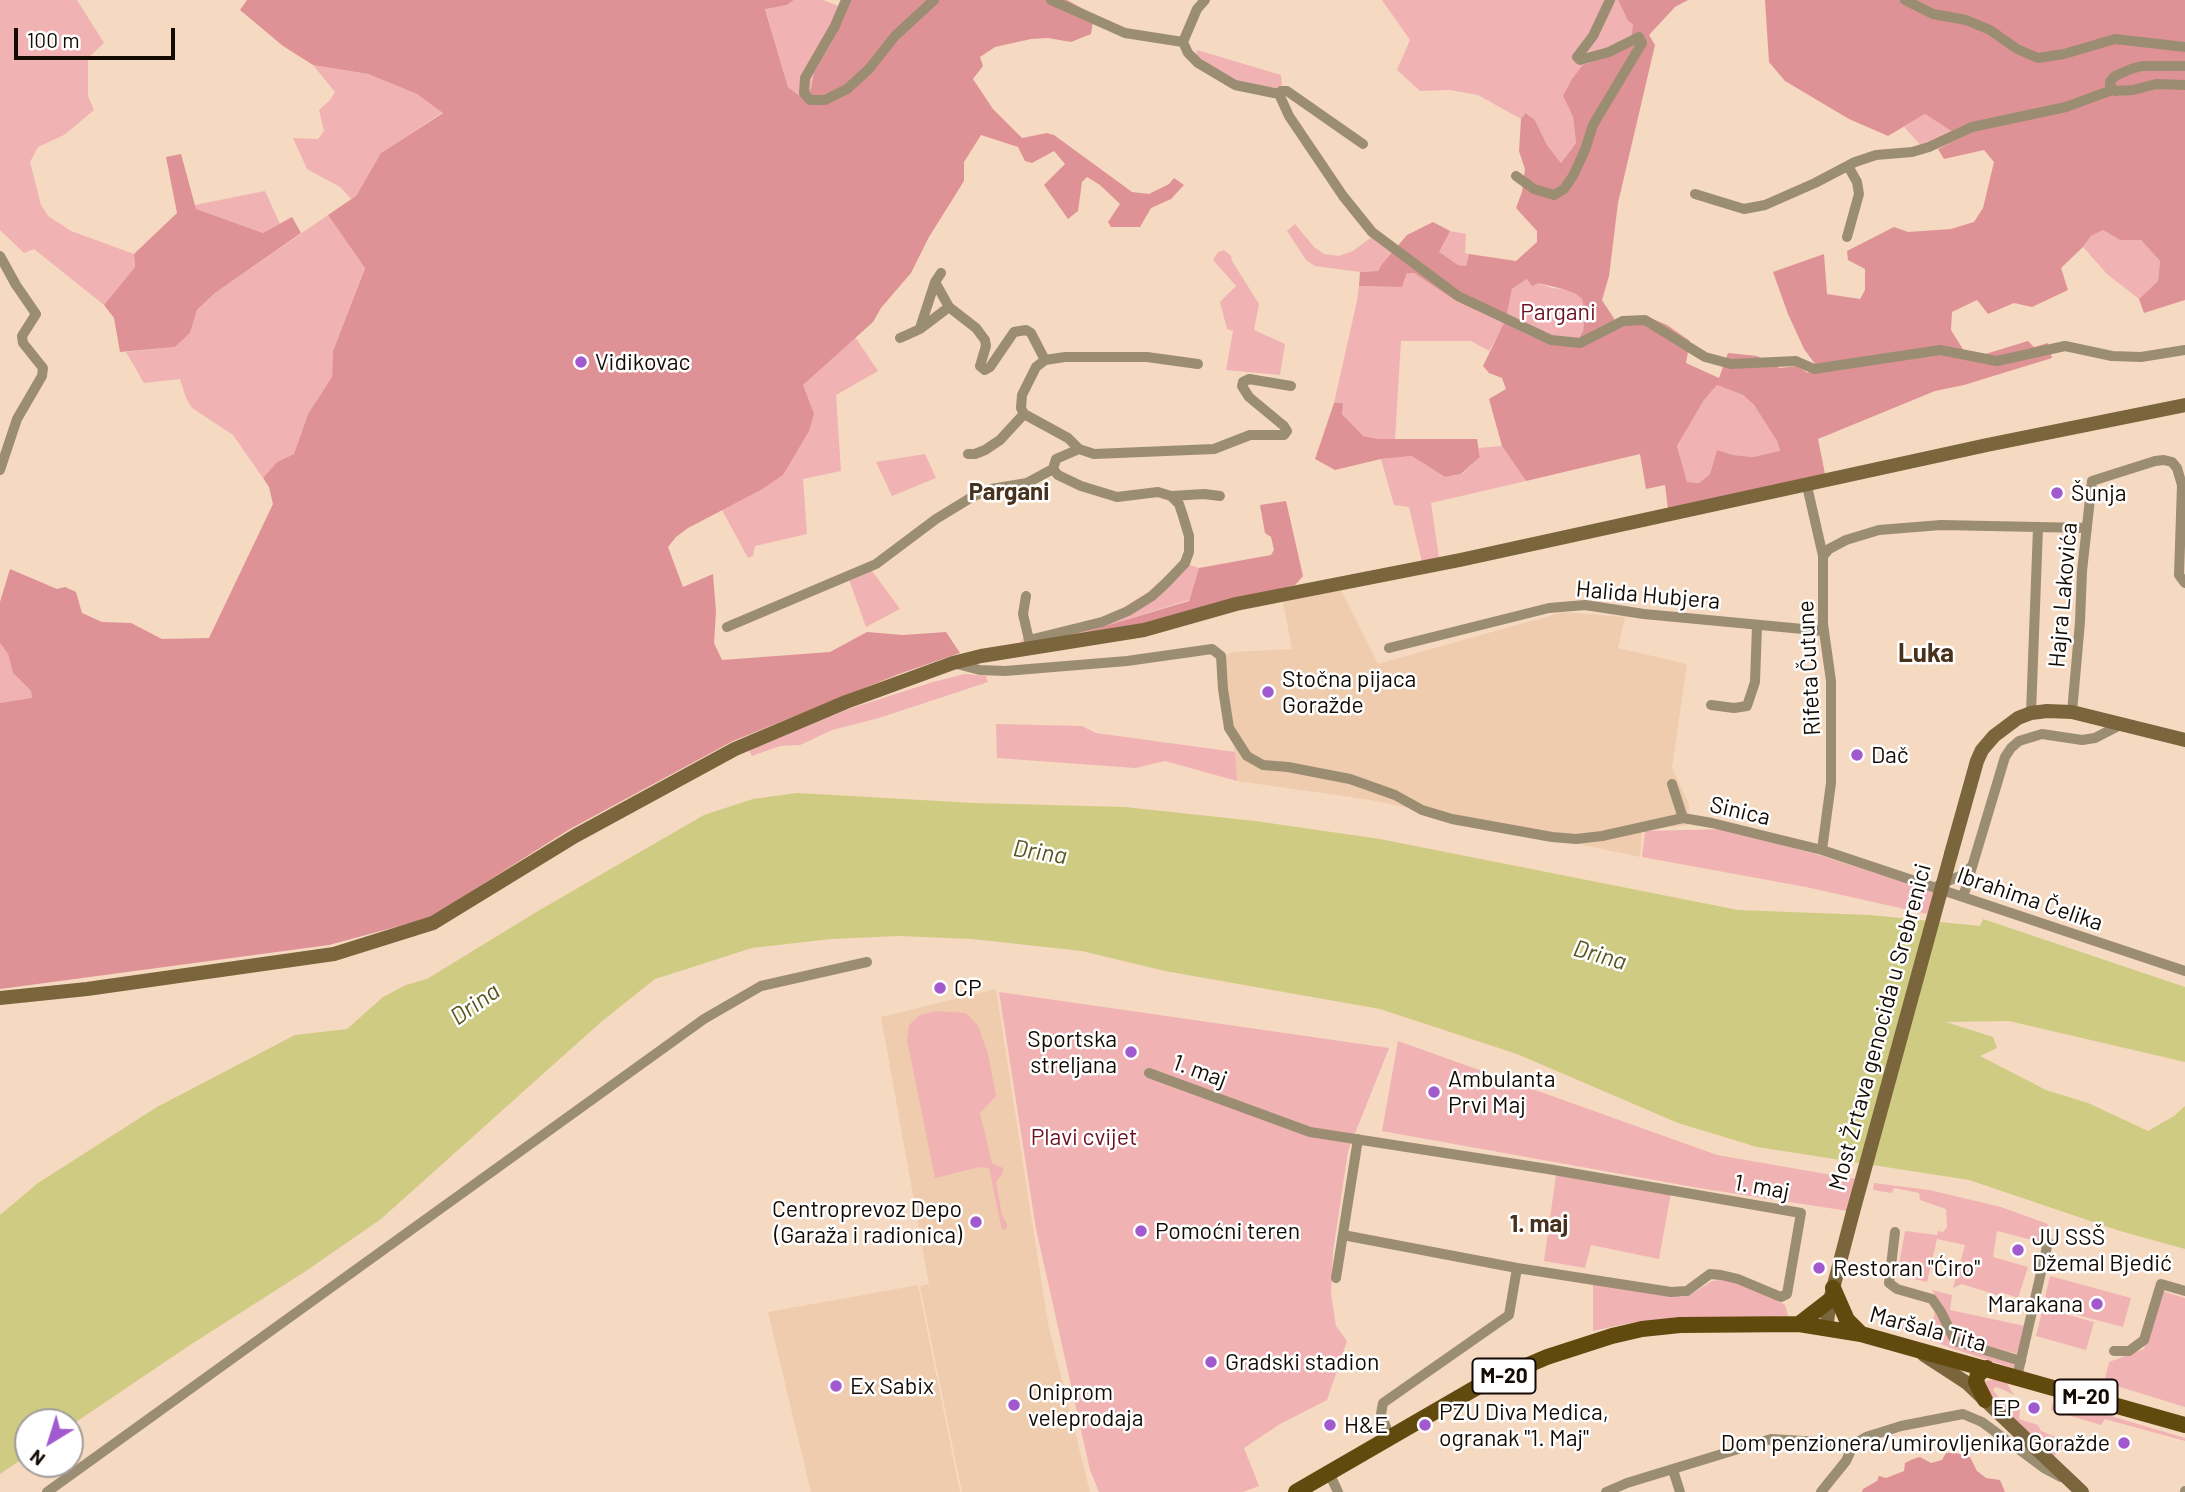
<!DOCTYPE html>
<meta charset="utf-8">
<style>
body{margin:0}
#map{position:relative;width:2185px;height:1492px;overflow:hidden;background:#f6d9c1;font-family:Barlow,sans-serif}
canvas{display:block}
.north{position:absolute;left:14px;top:1408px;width:70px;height:70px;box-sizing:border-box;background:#fff;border:2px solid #a19d9b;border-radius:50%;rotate:218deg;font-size:19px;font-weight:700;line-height:28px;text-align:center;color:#140b04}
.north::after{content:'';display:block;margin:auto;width:24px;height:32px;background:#a15ace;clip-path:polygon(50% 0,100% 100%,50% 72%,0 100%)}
.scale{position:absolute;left:14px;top:28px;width:161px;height:32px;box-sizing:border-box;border:4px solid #140b04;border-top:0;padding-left:9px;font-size:21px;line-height:24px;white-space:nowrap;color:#140b04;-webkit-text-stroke:5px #fff;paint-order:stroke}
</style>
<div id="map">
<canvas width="2185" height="1492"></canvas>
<div class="north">N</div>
<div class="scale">100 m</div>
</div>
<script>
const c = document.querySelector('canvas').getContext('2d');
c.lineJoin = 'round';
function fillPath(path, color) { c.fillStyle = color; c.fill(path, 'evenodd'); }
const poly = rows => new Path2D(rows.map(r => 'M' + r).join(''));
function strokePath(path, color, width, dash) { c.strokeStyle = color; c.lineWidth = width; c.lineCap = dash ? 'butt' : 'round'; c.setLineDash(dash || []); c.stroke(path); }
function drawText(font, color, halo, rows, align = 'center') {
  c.font = font + ' Barlow,sans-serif'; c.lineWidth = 5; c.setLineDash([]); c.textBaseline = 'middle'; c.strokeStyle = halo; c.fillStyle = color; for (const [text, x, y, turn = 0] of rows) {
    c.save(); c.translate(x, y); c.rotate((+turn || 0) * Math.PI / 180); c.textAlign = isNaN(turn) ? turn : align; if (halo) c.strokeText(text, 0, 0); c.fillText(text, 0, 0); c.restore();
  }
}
const built = poly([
 [1341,590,1378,664,1563,612,1625,617,1618,648,1687,664,1672,768,1689,804,1688,825,1642,830,1640,857,1371,800,1237,781,1225,656,1232,652,1292,649,1283,602],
 [996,989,1048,1324,1090,1492,962,1492,920,1286,929,1284,881,1017],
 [918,1285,960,1492,811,1492,768,1312]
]);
const green = poly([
 [0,0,77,0,104,43,88,58,88,96,94,110,64,135,38,147,30,162,41,205,48,216,71,231,134,254,135,267,104,305,34,249,24,253,0,230],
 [794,0,823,0,846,9,831,43,814,72,811,89,804,94,797,95,788,87,765,8,787,5],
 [1382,0,1618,0,1628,21,1634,24,1631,43,1563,96,1573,117,1576,143,1561,163,1547,145,1535,120,1527,113,1521,119,1478,95,1450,90,1420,91,1397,70,1410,40],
 [1197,50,1281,75,1282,85,1276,88,1239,82,1207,64,1196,55],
 [313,65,368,74,417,94,443,112,381,153,356,196,351,199,340,187,307,169,293,138,318,139,324,131,319,110,330,100,335,92],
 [1925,114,1952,130,1962,137,1927,152,1904,127],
 [265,191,280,224,263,233,195,209,195,205],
 [328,215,365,267,333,351,332,377,308,414,294,454,277,462,263,478,233,435,192,408,186,398,180,379,144,383,126,352,175,347,190,333,197,310,215,293],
 [1295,224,1314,247,1324,254,1339,256,1353,251,1372,237,1393,251,1382,264,1378,271,1360,272,1315,266,1306,260,1287,231],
 [2103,230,2120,240,2141,240,2160,261,2158,281,2139,299,2107,274,2083,247,2091,236],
 [1450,231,1466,234,1465,253,1469,254,1466,266,1458,265,1438,252],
 [1224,250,1231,256,1232,261,1259,304,1254,330,1285,344,1280,375,1226,370,1233,331,1227,329,1220,302,1236,286,1213,260,1218,252],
 [1407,273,1413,273,1421,276,1505,322,1512,289,1527,279,1552,288,1563,289,1576,294,1582,299,1585,316,1583,331,1579,338,1533,337,1505,323,1489,351,1471,341,1401,341,1395,439,1379,439,1363,436,1352,426,1334,403,1357,301,1359,286,1402,287],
 [855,337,878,371,836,395,841,471,803,479,807,534,755,546,753,556,748,558,722,510,759,491,803,385],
 [1717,385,1743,395,1754,405,1777,441,1780,452,1753,457,1733,455,1717,450,1710,474,1699,483,1687,482,1677,446,1704,400],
 [1502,446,1526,481,1431,503,1439,558,1422,562,1409,507,1394,505,1381,459,1413,456,1445,477,1462,474,1480,457,1479,448],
 [925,454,936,478,892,496,876,462],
 [1181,562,1199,568,1189,600,1076,635,1019,645,1024,637,1095,620,1121,609,1147,593],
 [867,564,900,609,866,627,847,574],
 [0,643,8,654,13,673,31,691,32,699,0,703],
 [965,674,986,676,988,682,879,718,832,730,800,745,780,746,752,756,749,750,849,709,933,682],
 [996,724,1082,726,1096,733,1235,752,1237,781,1165,761,1135,768,997,758],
 [1724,829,1819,855,1934,892,1927,914,1806,887,1642,857,1645,831],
 [999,992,1389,1048,1348,1151,1333,1252,1331,1294,1336,1326,1347,1341,1327,1400,1280,1424,1244,1448,1259,1486,1243,1492,1099,1492,1090,1470,1036,1229],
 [937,1011,966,1013,978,1026,988,1054,996,1096,980,1113,992,1163,1003,1168,1003,1173,996,1182,1002,1215,1007,1224,1007,1228,1002,1230,989,1168,979,1167,935,1178,907,1040,909,1025,920,1015],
 [1398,1041,1717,1155,1855,1179,1848,1211,1699,1188,1382,1131],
 [1556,1175,1671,1193,1659,1259,1591,1245,1585,1268,1544,1261],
 [1874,1183,1929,1190,2001,1207,2048,1224,2044,1243,1997,1231,1993,1257,2028,1267,2018,1298,2001,1292,2000,1296,1962,1284,1953,1288,1965,1245,1937,1239,1927,1282,1897,1275,1905,1231,1937,1235,1938,1231,1943,1232,1947,1227,1946,1209,1920,1200,1919,1193,1894,1188,1892,1193,1873,1190],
 [2050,1276,2131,1298,2123,1327,2043,1306],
 [1722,1280,1734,1281,1773,1298,1785,1305,1788,1316,1672,1319,1630,1323,1593,1331,1593,1283,1683,1297,1692,1294,1712,1281],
 [1932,1290,1952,1295,1950,1310,2025,1326,2018,1354,1959,1338],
 [2162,1291,2185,1298,2185,1407,2104,1382,2109,1362,2144,1349],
 [1936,1306,1953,1344,2017,1364,2016,1369,1951,1348,1892,1325,1890,1322,1931,1331],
 [2043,1308,2094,1322,2086,1350,2036,1336],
 [2003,1377,2014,1395,2000,1388,1995,1387,1993,1390,2004,1404,2020,1409,2019,1419,2038,1425,2041,1431,2065,1441,2064,1447,2055,1455,2053,1456,1986,1394,1983,1382],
 [2057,1400,2185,1438,2185,1441,2105,1419,2101,1425,2051,1410,2052,1404]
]);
const forest = poly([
 [247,0,794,0,787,5,765,9,788,87,798,95,804,94,811,89,814,72,831,43,850,0,1067,0,1094,15,1091,34,1071,42,1048,38,1031,39,995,47,980,57,983,66,973,79,993,109,1022,138,1047,133,1054,135,1132,192,1149,194,1169,184,1174,178,1184,185,1171,199,1151,208,1140,227,1111,227,1108,222,1120,204,1100,185,1087,177,1082,182,1078,211,1068,219,1044,185,1065,164,1054,151,1032,163,1025,161,1018,147,981,135,964,162,964,181,929,237,911,273,881,308,873,322,803,385,814,414,809,431,783,475,759,491,688,528,676,537,668,547,683,587,713,574,716,612,714,643,722,660,830,652,867,632,903,635,946,632,960,653,899,674,733,741,570,829,429,918,329,945,0,989,0,703,32,698,31,691,13,673,8,654,0,643,0,602,10,569,57,589,65,587,76,592,82,613,102,622,131,623,162,639,209,638,273,504,269,487,263,478,277,462,294,454,308,414,332,377,333,351,365,268,328,215,356,196,381,153,443,113,417,94,368,74,313,65,283,46,240,10],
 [1618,0,1688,0,1675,7,1649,35,1655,45,1618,203,1609,276,1602,300,1615,320,1622,316,1646,316,1667,325,1690,341,1686,363,1719,378,1728,353,1757,356,1780,368,1797,366,1808,373,1815,364,1804,349,1788,314,1773,272,1824,254,1827,294,1860,299,1865,290,1865,269,1848,260,1847,251,1894,227,1908,232,1951,229,1974,222,1983,208,1994,162,1984,150,1944,159,1938,149,1961,137,1925,114,1888,136,1849,119,1785,81,1769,62,1765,0,2185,0,2185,300,2144,313,2139,299,2158,281,2160,261,2141,240,2120,240,2103,230,2091,236,2083,247,2061,268,2068,290,2032,307,2014,303,1988,314,1977,300,1952,312,1951,330,1969,359,2028,341,2034,347,2048,343,2052,358,1964,385,1935,391,1818,439,1825,474,1668,509,1665,485,1646,489,1640,454,1526,481,1502,446,1492,410,1489,399,1506,389,1502,378,1489,373,1483,366,1504,323,1455,300,1414,273,1407,273,1402,287,1359,286,1360,272,1378,271,1382,264,1407,235,1433,222,1450,231,1439,252,1458,265,1466,266,1469,254,1516,261,1537,242,1537,231,1516,208,1522,192,1525,169,1519,151,1521,119,1526,113,1535,120,1547,145,1561,163,1576,143,1573,117,1563,96,1572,79,1583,65,1601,59,1631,43,1633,24,1628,21],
 [1527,279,1532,286,1538,283,1563,289,1576,294,1582,299,1585,316,1583,331,1579,338,1533,337,1505,323,1512,289],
 [1717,385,1743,395,1754,405,1777,441,1780,451,1753,457,1733,455,1717,450,1710,474,1699,483,1687,482,1677,446,1704,400],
 [181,154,196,209,263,233,292,217,301,233,215,293,197,310,190,333,175,347,120,352,114,318,104,305,135,267,134,254,177,213,166,157],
 [1334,403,1343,403,1342,414,1363,436,1379,439,1477,439,1480,457,1461,474,1445,477,1412,456,1381,459,1335,470,1315,459],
 [1286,501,1303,576,1295,585,1157,621,1075,635,1189,601,1199,568,1271,555,1274,550,1271,537,1265,533,1260,505],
 [1946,1453,1956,1453,1970,1457,1977,1471,1986,1478,2000,1480,2005,1492,1862,1492,1863,1489,1877,1481,1879,1476,1886,1478,1904,1471,1905,1463,1913,1459,1920,1457,1931,1463,1942,1460]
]);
const water = poly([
 [797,793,975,803,1125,807,1255,821,1380,839,1738,910,1870,915,1980,926,1983,919,2185,987,2185,1062,2009,1021,1946,1022,1993,1037,1997,1048,1980,1056,2046,1090,2088,1103,2148,1131,2174,1116,2185,1106,2185,1249,2120,1231,1969,1180,1757,1147,1678,1123,1517,1054,1380,1009,1165,971,1082,951,972,939,899,936,831,939,752,948,655,979,601,1022,381,1219,306,1271,190,1345,70,1426,70,1422,28,1422,28,1455,0,1474,0,1215,38,1183,157,1107,295,1035,347,1029,383,997,406,985,427,979,538,911,704,815,753,799]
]);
const street = poly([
 [846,0,835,26,805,78,804,93,810,100,825,100,847,89,869,69,895,36,934,0],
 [1051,0,1125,33,1183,42],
 [1205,0,1197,9,1183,42,1188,53,1198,63,1235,85,1279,94,1289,116,1343,196,1372,232,1458,296,1551,340,1580,343,1623,321,1645,320,1705,357,1731,364,1796,361,1814,369,1940,350,1997,361,2065,346,2112,356,2141,357,2185,350],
 [1905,0,1933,14,1966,20,1990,30,2017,49,2038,58,2064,54,2115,39,2185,47],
 [2185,66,2142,66,2131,69,2115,76,2110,82,2110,86,2115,91,2133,90,2156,84,2185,85],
 [1279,94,1281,91,1287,91,1363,144],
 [1516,176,1534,189,1554,195,1564,189,1573,176,1585,150,1593,125,1642,43,1639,37,1609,52,1580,60,1577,57,1593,36,1610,0],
 [1695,194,1744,209,1765,205,1815,183,1855,162,1876,155,1912,152,1929,147,1972,127,2066,107,2112,90],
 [1847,237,1859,194,1857,182,1848,166],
 [0,256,16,285,36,314,22,336,23,343,43,368,42,376,17,419,0,470],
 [935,282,949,307],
 [920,328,935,282,941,273],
 [900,338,920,329,949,307,976,328,985,340,986,346,980,366,985,370,990,367,1014,332,1026,330,1031,333,1045,360,1036,367,1022,395,1021,408,1024,414,1068,438,1079,449,1094,454,1214,449,1250,435,1284,435,1287,431,1284,426,1249,397,1242,386,1243,382,1249,379,1291,386],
 [1045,360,1065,357,1147,357,1198,364],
 [968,454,975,454,985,450,1000,440,1024,414],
 [1807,486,1823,556,1823,624,1831,681,1831,783,1822,850],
 [1171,496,1204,494,1220,496],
 [1823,556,1829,549,1846,540,1879,530,1941,525,2087,528],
 [1026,596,1023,614,1029,640],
 [727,627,876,564,936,519,972,497,991,489,1027,483,1053,469],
 [1030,648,1029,640,1102,622,1128,611,1152,596,1166,583,1185,563,1189,552,1189,536,1183,516,1179,504,1171,496,1158,492,1117,497,1081,486,1058,475,1053,469,1056,459,1079,449],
 [1389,648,1549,608,1585,605,1644,614,1824,631],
 [957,664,980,670,1005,671,1127,661,1212,649,1221,656,1223,689,1229,728,1247,756,1263,765,1288,767,1350,779,1395,795,1422,810,1452,819,1552,837,1576,839,1602,836,1683,818],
 [1711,705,1734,708,1747,706,1755,682,1757,626],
 [2072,712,2080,622,2082,571,2092,481,2155,461,2164,460,2172,462,2177,468,2182,485,2179,575,2185,583],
 [2031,713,2038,528],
 [1672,784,1683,818,1712,823,1822,850,2185,971],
 [1939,885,1962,875,1971,867],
 [1963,897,2005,757,2011,748,2019,741,2042,734,2082,740,2095,738,2120,725],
 [1149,1073,1310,1132,1548,1169,1801,1213,1787,1294,1781,1297,1738,1279,1721,1275,1710,1274,1687,1291,1671,1292,1517,1268,1343,1235],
 [1895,1232,1889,1283,1897,1289,1932,1299,1941,1312,1955,1341,2021,1361],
 [1336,1278,1358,1139],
 [2114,1351,2129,1351,2144,1340,2161,1284,2185,1291],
 [2017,1377,2048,1242],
 [1390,1438,1381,1414,1383,1403,1509,1315,1517,1268],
 [1673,1470,1680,1492],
 [1329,1473,1338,1492],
 [47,1492,704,1019,761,986,867,962],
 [1606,1492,1627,1483,1771,1439,1854,1444],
 [1821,1492,1846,1461,1854,1444,1866,1437,1901,1426,1963,1414,1982,1422,2044,1468,2061,1477],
 [2185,1492,2185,1491]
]);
const secondary = poly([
 [1951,854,1977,761,1982,750,1994,736,2018,718,2031,713,2047,711,2072,712,2185,740],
 [0,998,87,989,334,954,433,923,575,836,735,749,846,702,953,663,981,656,1144,630,1236,604,1460,560,1987,445,2185,405],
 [1826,1329,1830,1300,1853,1212],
 [1924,1355,1967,1383,2082,1492]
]);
const primary = poly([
 [1833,1288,1847,1320,1861,1334],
 [1799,1324,1830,1300],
 [1985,1400,1976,1382,1978,1374,1987,1368],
 [1296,1492,1479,1386,1547,1357,1612,1336,1642,1329,1680,1325,1799,1324,1861,1334,2185,1425]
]);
const secondaryBridge = poly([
 [1853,1212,1951,854]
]);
const markers = [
 [581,362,7,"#a15ace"],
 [2057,493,7,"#a15ace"],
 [1268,692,7,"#a15ace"],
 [1857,755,7,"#a15ace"],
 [940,988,7,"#a15ace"],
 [1131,1052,7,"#a15ace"],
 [1434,1092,7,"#a15ace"],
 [976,1222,7,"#a15ace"],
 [1141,1231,7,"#a15ace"],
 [2018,1250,7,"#a15ace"],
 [1819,1268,7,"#a15ace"],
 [2097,1304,7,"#a15ace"],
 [1211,1362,7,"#a15ace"],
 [836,1386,7,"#a15ace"],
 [1014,1405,7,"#a15ace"],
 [2034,1408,7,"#a15ace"],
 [1330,1425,7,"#a15ace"],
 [1425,1425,7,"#a15ace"],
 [2124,1443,7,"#a15ace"]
];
const shields = [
 [1504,1376,63],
 [2086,1397,63]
];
const shieldNames = [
 ["M-20",1504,1376],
 ["M-20",2086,1397]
];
const parkNames = [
 ["Pargani",1558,312],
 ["Plavi cvijet",1084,1137]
];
const poiNames = [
 ["Vidikovac",595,362],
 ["Šunja",2071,493],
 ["Stočna pijaca",1282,679],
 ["Goražde",1282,705],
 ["Dač",1871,755],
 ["CP",954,988],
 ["Sportska",1117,1039,"right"],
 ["streljana",1117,1065,"right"],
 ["Ambulanta",1448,1079],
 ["Prvi Maj",1448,1105],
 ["Centroprevoz Depo",962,1209,"right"],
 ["(Garaža i radionica)",962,1235,"right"],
 ["Pomoćni teren",1155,1231],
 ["JU SSŠ",2032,1237],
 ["Džemal Bjedić",2032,1263],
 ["Restoran \"Ćiro\"",1833,1268],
 ["Marakana",2083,1304,"right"],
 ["Gradski stadion",1225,1362],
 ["Ex Sabix",850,1386],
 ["Oniprom",1028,1392],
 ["veleprodaja",1028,1418],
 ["EP",2020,1408,"right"],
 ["PZU Diva Medica,",1439,1412],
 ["ogranak \"1. Maj\"",1439,1438],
 ["H&E",1344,1425],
 ["Dom penzionera/umirovljenika Goražde",2110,1443,"right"]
];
const streetNames = [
 ["Halida Hubjera",1648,595,5],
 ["Hajra Lakovića",2063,595,-85],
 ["Rifeta Čutune",1809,668,-93],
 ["Sinica",1740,811,13],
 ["Ibrahima Čelika",2030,899,19],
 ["Most Žrtava genocida u Srebrenici",1880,1027,-75],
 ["1. maj",1200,1071,20],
 ["1. maj",1762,1187,10],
 ["Maršala Tita",1928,1329,15]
];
const neighbourhoodNames = [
 ["Pargani",1009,492],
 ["1. maj",1539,1224]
];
const waterNames = [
 ["Drina",1040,852,9],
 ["Drina",1600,955,16],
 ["Drina",475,1004,-35]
];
const quarterNames = [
 ["Luka",1926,653]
];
fillPath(built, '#efccae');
fillPath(green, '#f0b2b3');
fillPath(forest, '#df9295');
fillPath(water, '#cfcb82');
strokePath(street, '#9b8d72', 10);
strokePath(secondary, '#7a653c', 14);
strokePath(primary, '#62490e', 16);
strokePath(secondaryBridge, '#7a653c', 14);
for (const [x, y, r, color] of markers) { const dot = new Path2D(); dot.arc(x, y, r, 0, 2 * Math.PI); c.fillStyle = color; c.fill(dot); strokePath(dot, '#fff', 2.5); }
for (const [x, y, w] of shields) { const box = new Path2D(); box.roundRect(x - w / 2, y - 17.5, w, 35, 5); c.fillStyle = '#fff'; c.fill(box); strokePath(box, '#140b04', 2); }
drawText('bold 21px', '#140b04', null, shieldNames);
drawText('23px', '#6d1122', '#fff', parkNames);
drawText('23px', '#140b04', '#fff', poiNames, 'left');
drawText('23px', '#140b04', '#fff', streetNames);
drawText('bold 24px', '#48311d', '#fff', neighbourhoodNames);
drawText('italic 24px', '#59551f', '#fff', waterNames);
drawText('bold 26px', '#48311d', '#fff', quarterNames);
</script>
